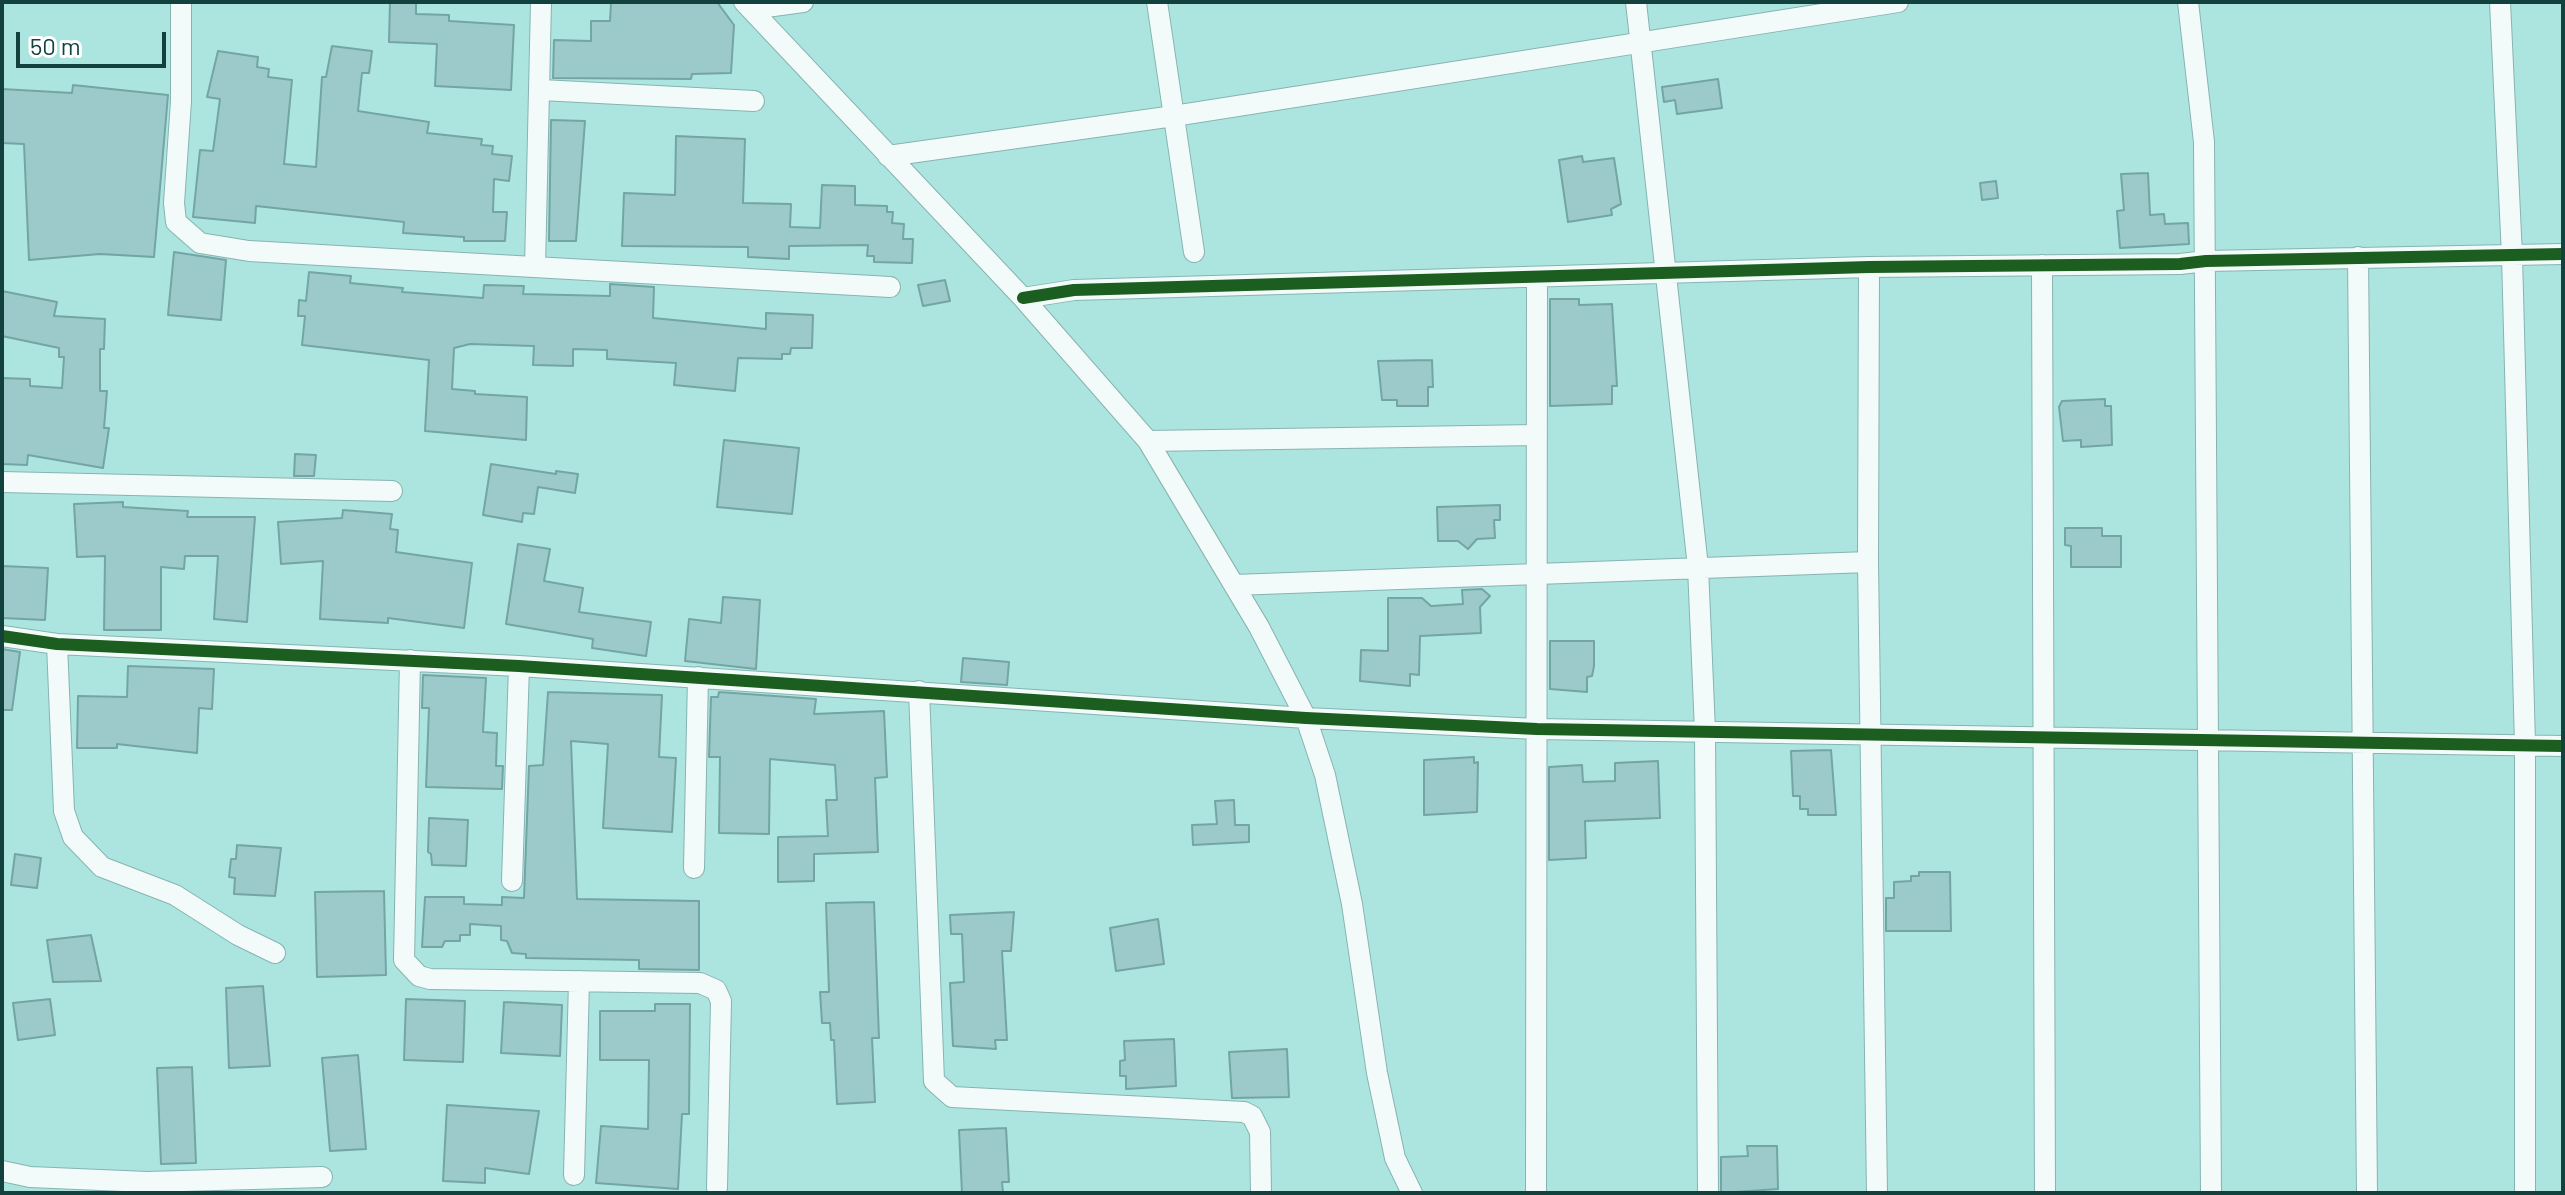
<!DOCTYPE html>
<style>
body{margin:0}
#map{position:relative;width:2565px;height:1195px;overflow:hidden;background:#ace5df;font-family:Barlow,sans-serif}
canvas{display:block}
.frame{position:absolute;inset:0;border:4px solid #13413d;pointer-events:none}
.scale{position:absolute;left:16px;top:32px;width:150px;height:36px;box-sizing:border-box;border:4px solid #13413d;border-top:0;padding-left:10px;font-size:24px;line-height:28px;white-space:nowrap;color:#13413d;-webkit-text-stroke:6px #fff;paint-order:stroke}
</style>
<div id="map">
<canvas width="2565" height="1195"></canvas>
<div class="frame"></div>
<div class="scale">50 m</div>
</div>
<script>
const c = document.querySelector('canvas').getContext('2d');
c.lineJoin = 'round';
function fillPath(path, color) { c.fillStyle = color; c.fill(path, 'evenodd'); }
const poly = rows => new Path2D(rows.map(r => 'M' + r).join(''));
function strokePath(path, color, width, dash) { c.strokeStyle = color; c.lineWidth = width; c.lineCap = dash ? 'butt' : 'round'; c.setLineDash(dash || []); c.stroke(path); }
const building = poly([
 [390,2,416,2,416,14,449,15,449,21,514,25,511,90,435,86,437,44,389,42,390,2],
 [717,2,734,25,731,73,692,74,691,79,553,78,554,40,591,41,591,21,610,21,611,3,717,2],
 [332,46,372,51,369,73,362,73,358,111,429,122,427,133,482,139,481,145,493,146,492,154,512,156,509,181,494,179,493,212,507,212,505,241,464,241,464,237,403,233,404,222,256,206,255,223,193,217,200,150,213,151,220,99,207,97,218,51,258,57,257,67,269,69,268,77,292,80,284,164,316,167,322,77,326,77,332,46],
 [1718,79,1722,108,1677,114,1675,100,1664,102,1662,87,1718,79],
 [73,85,168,95,154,257,100,254,29,260,24,144,2,143,2,89,72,93,73,85],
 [551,120,585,121,576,241,549,241,551,120],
 [676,136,745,139,743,203,791,204,790,227,820,228,822,185,855,186,855,205,887,206,887,212,893,212,892,223,904,224,903,239,913,239,912,263,874,262,874,256,867,256,868,245,789,246,789,259,748,257,748,247,622,246,624,193,675,195,676,136],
 [1582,156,1583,162,1614,158,1621,204,1611,209,1612,215,1568,222,1559,160,1582,156],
 [2148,173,2150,215,2164,214,2165,224,2188,223,2189,244,2120,248,2117,211,2124,210,2121,174,2148,173],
 [1996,181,1998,198,1982,200,1980,183,1996,181],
 [174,252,226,260,221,320,168,315,174,252],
 [309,272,351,276,350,283,403,288,402,292,483,298,484,285,524,286,523,294,610,296,610,284,654,287,653,318,766,329,766,313,813,315,812,348,791,348,790,354,782,354,782,359,738,358,735,391,674,385,676,363,607,359,607,350,573,349,573,366,533,365,534,346,470,344,454,348,452,389,475,391,475,394,527,397,526,440,425,431,429,360,302,345,305,316,298,316,299,300,306,301,309,272],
 [945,280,950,301,923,306,918,285,945,280],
 [2,291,57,302,54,316,105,319,104,349,100,349,100,391,107,391,104,428,109,428,103,468,28,455,27,465,2,464,2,378,30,379,30,386,62,388,64,357,59,357,59,348,2,336,2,291],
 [1550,299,1579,299,1579,305,1612,304,1617,386,1612,386,1612,404,1550,406,1550,299],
 [1432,360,1433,387,1428,387,1428,406,1397,406,1397,400,1382,400,1378,361,1432,360],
 [2105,399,2105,406,2111,406,2112,445,2081,447,2081,440,2063,441,2059,407,2062,401,2105,399],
 [724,440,799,448,792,514,717,507,724,440],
 [295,454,316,455,314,476,294,476,295,454],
 [491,464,556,474,556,471,578,474,575,493,538,487,534,514,523,513,522,522,483,515,491,464],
 [123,502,123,507,188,511,187,517,255,517,247,622,214,619,218,556,185,556,184,569,161,567,161,630,104,630,105,556,77,557,74,504,123,502],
 [1500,505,1500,520,1494,520,1495,538,1477,539,1468,549,1458,541,1438,541,1437,507,1500,505],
 [343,510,392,514,390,529,398,530,396,552,472,563,464,628,388,618,388,623,320,619,323,561,281,564,278,522,342,518,343,510],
 [2065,528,2102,528,2102,536,2121,536,2121,567,2071,567,2071,546,2065,545,2065,528],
 [518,544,550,549,544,581,583,588,579,612,651,622,646,656,592,648,593,639,506,624,518,544],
 [2,566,48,568,45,620,2,618,2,566],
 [1482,589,1490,596,1480,607,1481,633,1420,636,1419,675,1410,674,1410,686,1360,681,1361,650,1388,651,1388,598,1422,598,1431,606,1463,604,1462,590,1482,589],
 [723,597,760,600,756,669,685,661,689,619,721,623,723,597],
 [1550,641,1594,641,1594,666,1592,676,1587,677,1587,692,1550,689,1550,641],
 [2,649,20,652,12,710,2,710,2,649],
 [963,658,1009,662,1007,685,961,682,963,658],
 [128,666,214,669,212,709,199,708,197,753,117,744,117,748,77,748,78,696,127,697,128,666],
 [423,675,486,678,483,732,497,733,496,766,503,766,502,789,426,787,429,708,422,708,423,675],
 [548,692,662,695,659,757,676,758,672,832,603,828,608,744,571,741,577,899,699,901,699,970,639,969,639,960,526,958,526,954,512,953,507,941,501,940,501,926,470,924,470,935,460,935,460,941,445,941,442,947,422,947,425,897,464,897,464,904,502,905,502,897,524,898,529,766,543,765,548,692],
 [719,692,816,699,814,714,884,711,887,777,875,778,878,852,814,854,814,881,778,882,778,837,828,836,826,800,837,800,835,765,770,759,769,834,719,833,720,757,709,757,711,697,718,697,719,692],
 [1831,750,1836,815,1808,815,1808,809,1800,809,1800,796,1793,796,1791,751,1831,750],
 [1474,757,1474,763,1478,762,1477,812,1424,815,1424,760,1474,757],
 [1658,761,1660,818,1585,821,1586,858,1549,860,1549,767,1582,765,1583,782,1615,781,1615,763,1658,761],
 [1234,800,1235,825,1249,825,1249,842,1193,845,1192,825,1217,824,1215,801,1234,800],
 [429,818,468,820,466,866,432,865,431,854,428,852,429,818],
 [237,845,281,848,275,896,234,894,235,878,229,877,231,859,236,859,237,845],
 [15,854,41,858,37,888,11,885,15,854],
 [1919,872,1950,872,1951,931,1886,931,1886,898,1894,898,1894,882,1911,881,1911,876,1919,876,1919,872],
 [384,891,386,975,317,977,315,892,384,891],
 [874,902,879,1038,872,1038,875,1102,837,1104,834,1040,831,1040,830,1023,822,1023,820,992,829,992,826,903,874,902],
 [1014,912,1011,951,1002,951,1007,1040,995,1040,996,1049,953,1046,950,983,964,982,962,934,951,934,950,915,1014,912],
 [1158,919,1164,964,1116,971,1110,928,1158,919],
 [91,935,101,981,53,982,47,940,91,935],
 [263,986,270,1066,229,1068,226,988,263,986],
 [50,999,55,1035,18,1040,13,1003,50,999],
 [406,999,465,1001,463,1062,404,1060,406,999],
 [504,1002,562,1005,560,1056,501,1053,504,1002],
 [655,1004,690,1004,689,1114,682,1114,678,1189,596,1183,601,1126,648,1129,649,1060,600,1060,600,1011,655,1011,655,1004],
 [1174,1039,1176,1086,1126,1089,1126,1076,1120,1076,1120,1061,1125,1060,1124,1041,1174,1039],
 [1287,1049,1289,1097,1232,1098,1229,1052,1287,1049],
 [358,1055,366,1149,330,1151,322,1058,358,1055],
 [192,1067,196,1163,161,1164,157,1068,192,1067],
 [447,1105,539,1111,529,1174,485,1168,485,1183,443,1181,447,1105],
 [1006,1128,1009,1182,1002,1182,1003,1193,962,1193,959,1130,1006,1128],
 [1747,1146,1777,1146,1778,1189,1721,1193,1721,1157,1748,1156,1747,1146]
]);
const minor = poly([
 [181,2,181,101,174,203,176,222,200,243,249,251,890,287],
 [744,2,1023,298,1148,441,1259,627,1306,718,1325,775,1352,904,1377,1073,1395,1158,1412,1193],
 [1157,2,1194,252],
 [1636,2,1698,567,1705,731,1708,1193],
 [2188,2,2204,142,2211,1193],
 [2500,2,2512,256,2525,745,2525,1193],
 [751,9,803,2],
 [541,90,754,101],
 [888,156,1174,116,1898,2],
 [2358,257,2367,1193],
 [2042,265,2045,1193],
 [535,267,541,2],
 [1869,267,1868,562,1877,1193],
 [1023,298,1074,290,1869,267,2180,264,2206,261,2563,254],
 [1148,441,1537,435],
 [2,482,392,491],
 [1234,585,1868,562],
 [2,636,57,644,519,666,1306,718,1537,729,2563,746],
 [57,644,64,811,73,837,102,867,175,895,238,935,275,953],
 [410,660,404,960,419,976,430,979,700,983,716,990,721,1001,717,1188],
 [919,691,934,1081,952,1097,1244,1112,1252,1116,1260,1132,1261,1193],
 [694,868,698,677],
 [512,881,519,666],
 [2,1171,30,1177,147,1182,322,1177],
 [574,1175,579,981],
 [1536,1193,1537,277]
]);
const cycleway = poly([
 [1023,298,1074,290,1869,267,2180,264,2206,261,2563,254],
 [2,636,57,644,519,666,1306,718,1537,729,2563,746]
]);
fillPath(building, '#9ccaca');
strokePath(building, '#73a5a5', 2);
strokePath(minor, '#86b4b0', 22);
strokePath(minor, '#f3fbfa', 20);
strokePath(cycleway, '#1b5e20', 12);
</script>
